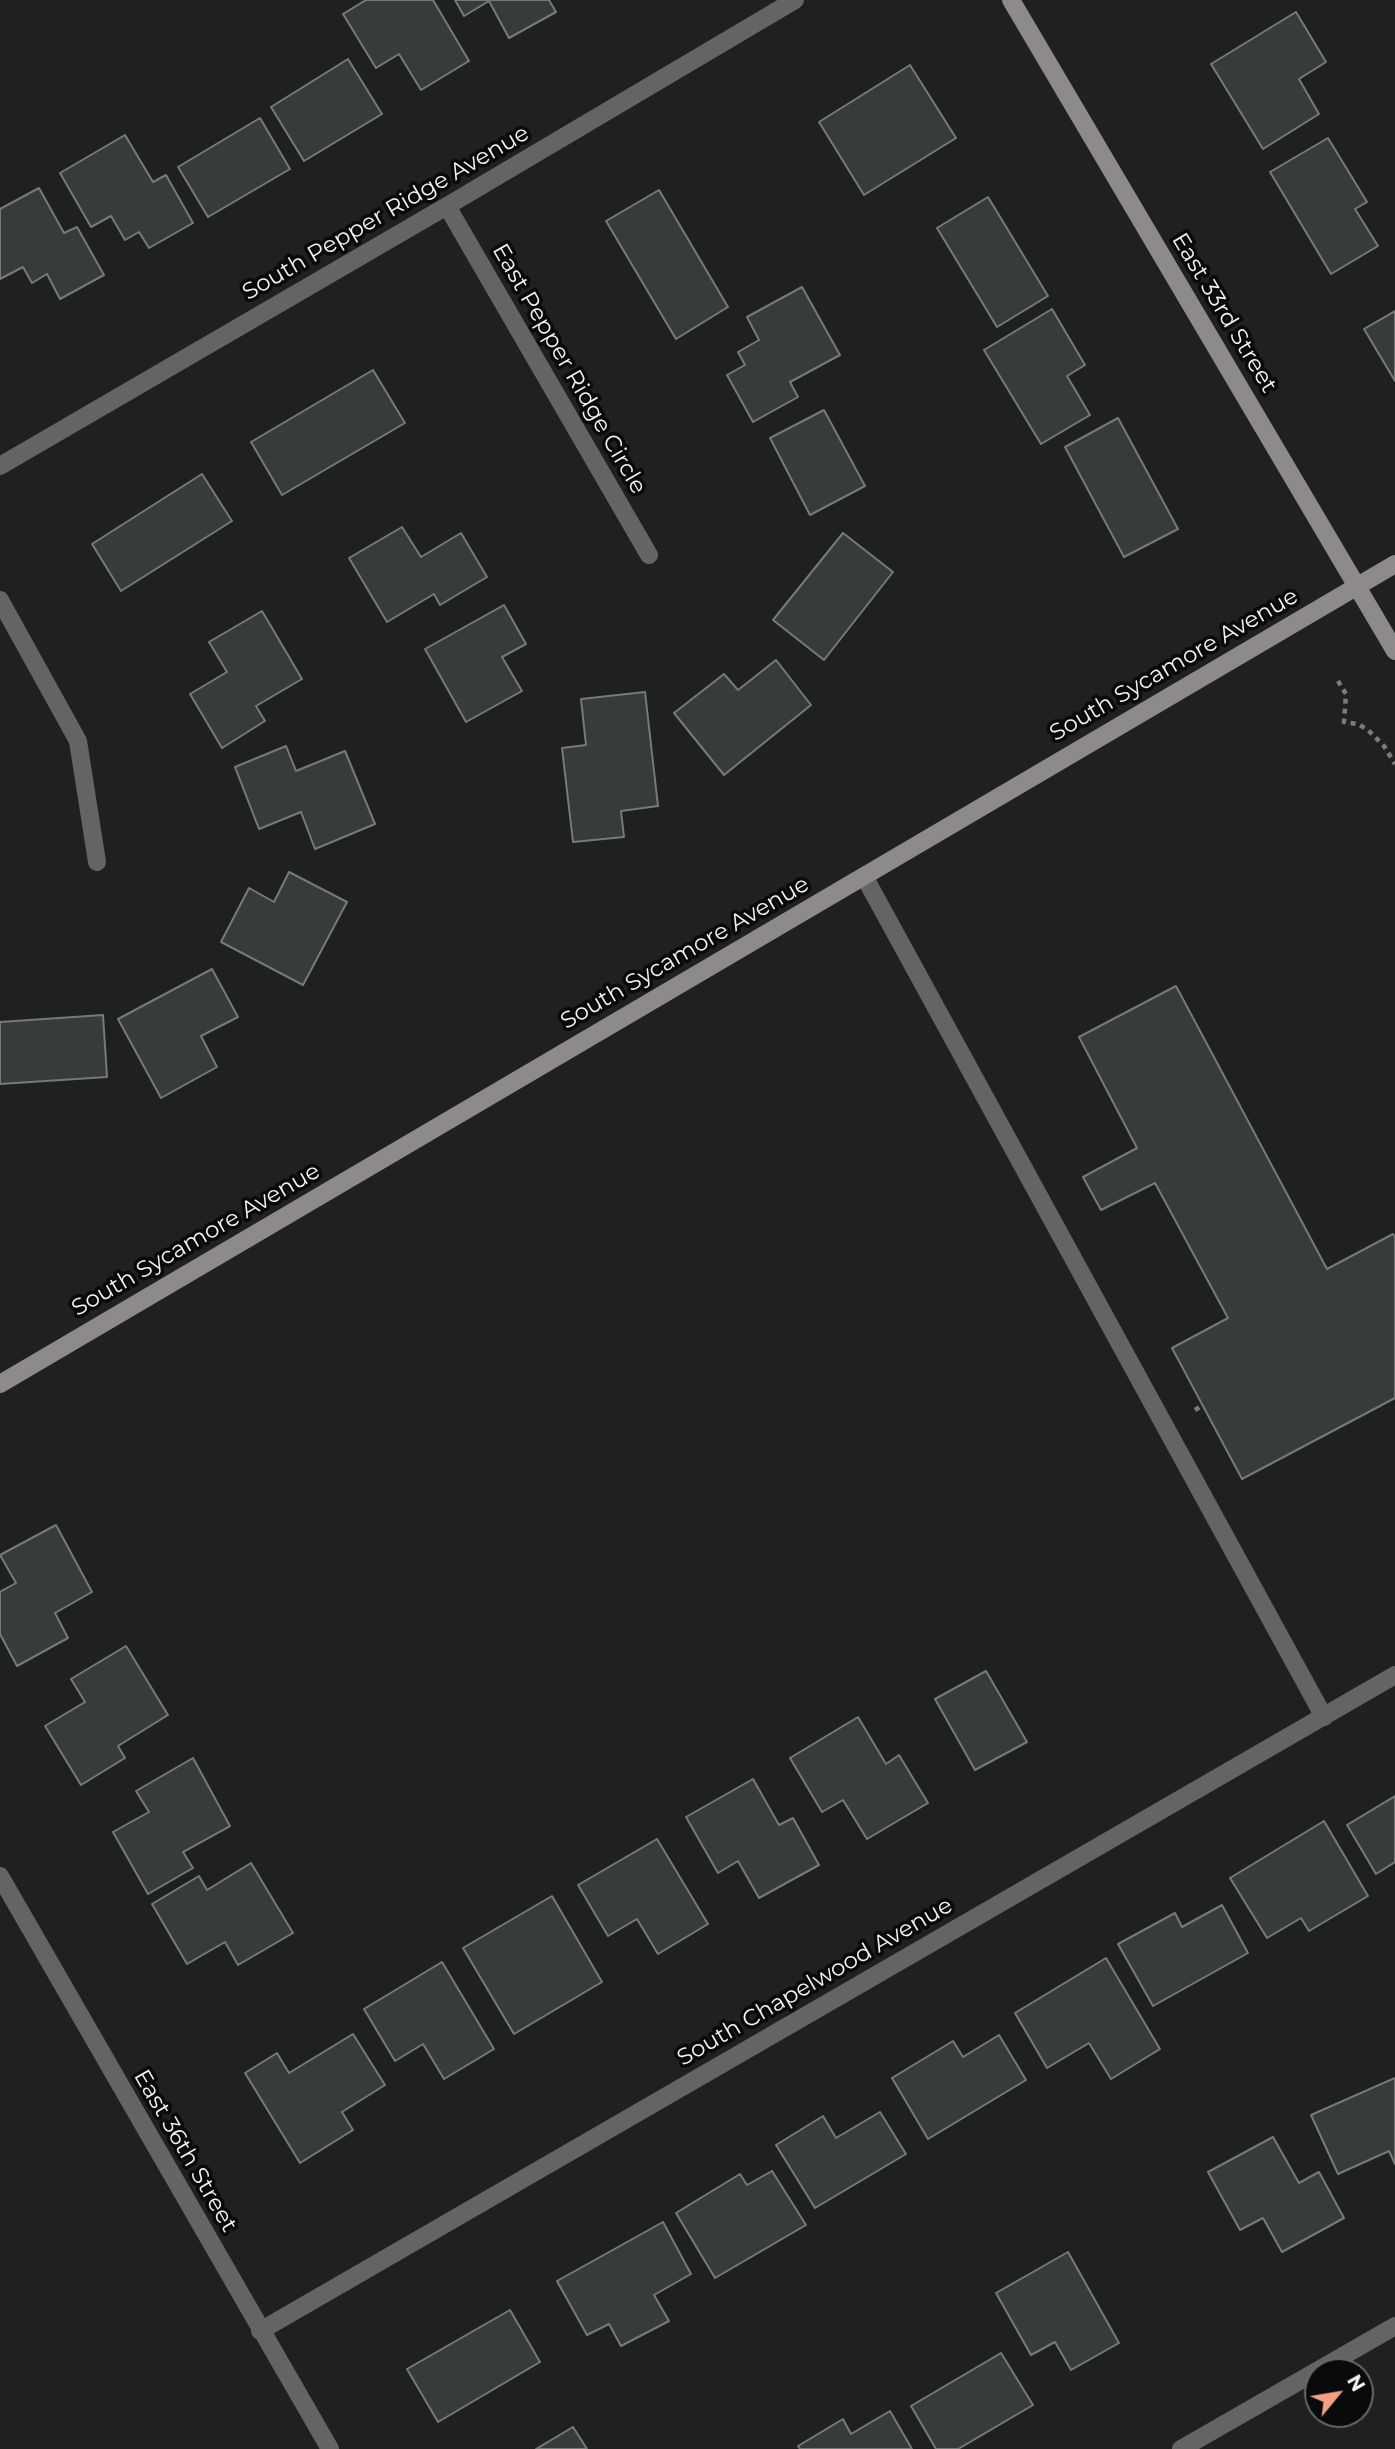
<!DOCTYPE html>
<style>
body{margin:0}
#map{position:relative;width:1395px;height:2449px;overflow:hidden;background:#1e211f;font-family:Montserrat,sans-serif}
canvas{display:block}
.north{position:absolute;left:1304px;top:2358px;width:70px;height:70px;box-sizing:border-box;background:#090a0a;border:2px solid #666867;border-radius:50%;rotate:60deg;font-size:19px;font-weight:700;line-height:28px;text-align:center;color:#f2f4f3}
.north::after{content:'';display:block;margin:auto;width:24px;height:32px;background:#f39f84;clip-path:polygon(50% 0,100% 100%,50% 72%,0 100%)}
</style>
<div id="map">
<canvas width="1395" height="2449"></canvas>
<div class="north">N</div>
</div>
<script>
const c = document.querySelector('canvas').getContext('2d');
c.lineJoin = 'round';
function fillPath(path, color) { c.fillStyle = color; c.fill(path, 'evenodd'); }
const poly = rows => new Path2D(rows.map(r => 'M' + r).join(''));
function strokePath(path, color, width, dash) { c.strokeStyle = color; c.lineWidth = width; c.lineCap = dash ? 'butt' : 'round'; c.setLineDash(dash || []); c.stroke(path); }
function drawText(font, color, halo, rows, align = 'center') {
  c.font = font + ' Montserrat,sans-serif'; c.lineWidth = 7; c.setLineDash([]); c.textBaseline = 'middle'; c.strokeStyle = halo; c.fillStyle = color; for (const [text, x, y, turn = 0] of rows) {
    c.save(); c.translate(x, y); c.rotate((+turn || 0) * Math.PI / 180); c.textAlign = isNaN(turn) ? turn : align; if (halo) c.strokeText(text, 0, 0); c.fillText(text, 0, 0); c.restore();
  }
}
const building = poly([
 [366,0,433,0,469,61,421,90,399,54,376,68,343,14,366,0],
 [455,0,549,0,556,12,509,38,489,1,464,16,455,0],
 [1296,12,1326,62,1299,79,1319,114,1263,149,1211,64,1296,12],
 [348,59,382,114,304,161,271,107,348,59],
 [910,65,956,138,864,195,819,122,910,65],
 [260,118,290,169,208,217,178,167,260,118],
 [125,135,153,182,166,175,193,223,149,248,139,232,125,240,111,216,91,227,60,173,125,135],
 [1328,138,1367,202,1355,209,1378,246,1331,274,1270,172,1328,138],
 [39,188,64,233,77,227,104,275,60,299,47,274,32,283,23,267,0,279,0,209,39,188],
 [659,190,728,307,676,339,606,221,659,190],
 [988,197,1048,296,997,327,937,228,988,197],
 [802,287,840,355,790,382,798,397,753,422,727,375,745,365,738,352,759,340,747,317,802,287],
 [1052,309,1085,365,1067,376,1090,415,1041,444,984,350,1052,309],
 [1395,311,1395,381,1364,329,1395,311],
 [373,370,405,423,282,495,251,442,373,370],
 [824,410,865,486,810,515,770,438,824,410],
 [1118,418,1178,529,1124,557,1065,447,1118,418],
 [202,474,232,521,121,591,92,544,202,474],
 [402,527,421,557,461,533,487,577,440,605,434,594,387,622,349,558,402,527],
 [843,533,893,572,824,660,773,620,843,533],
 [504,605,526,644,502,657,522,691,466,722,425,649,504,605],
 [262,611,302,679,256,706,265,721,222,748,190,694,227,672,209,642,262,611],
 [776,660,811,705,724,775,674,713,724,674,738,690,776,660],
 [645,692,658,806,621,811,624,837,573,842,562,748,586,745,581,699,645,692],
 [286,746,296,771,345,751,375,824,315,849,301,812,259,829,235,767,286,746],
 [289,872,347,902,303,985,221,942,249,888,274,902,289,872],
 [212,969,238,1017,201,1036,217,1067,161,1098,118,1019,212,969],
 [1176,986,1327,1269,1393,1234,1395,1237,1395,1398,1242,1479,1172,1348,1228,1318,1155,1183,1101,1210,1083,1177,1137,1148,1079,1037,1176,986],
 [103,1015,107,1077,0,1084,0,1022,103,1015],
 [56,1525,92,1592,55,1613,68,1638,17,1666,0,1634,0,1592,16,1583,0,1555,56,1525],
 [126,1646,168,1715,118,1746,125,1758,81,1785,45,1726,85,1702,71,1679,126,1646],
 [986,1671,1027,1742,975,1770,935,1699,986,1671],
 [858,1717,886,1764,899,1755,928,1803,867,1839,843,1800,822,1812,790,1758,858,1717],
 [193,1758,230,1826,183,1852,193,1868,148,1894,113,1832,149,1812,136,1791,193,1758],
 [753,1779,779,1825,793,1818,819,1865,759,1898,738,1861,718,1873,686,1817,753,1779],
 [1395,1796,1395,1862,1376,1874,1347,1825,1395,1796],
 [1324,1821,1368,1896,1309,1931,1301,1918,1267,1938,1230,1878,1324,1821],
 [657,1839,708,1924,658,1954,637,1919,608,1936,578,1885,657,1839],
 [251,1863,293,1933,238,1965,225,1942,187,1964,152,1904,199,1876,207,1890,251,1863],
 [552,1896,602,1982,514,2034,463,1948,552,1896],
 [1222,1905,1248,1953,1153,2006,1118,1944,1175,1913,1182,1927,1222,1905],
 [1106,1958,1160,2049,1111,2079,1089,2043,1047,2068,1015,2013,1106,1958],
 [442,1962,494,2049,444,2079,423,2044,395,2061,364,2009,442,1962],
 [353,2034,385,2085,342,2112,353,2130,300,2163,245,2073,277,2053,289,2073,353,2034],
 [999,2035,1026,2080,928,2139,892,2078,953,2041,963,2057,999,2035],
 [1395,2078,1395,2164,1389,2151,1338,2174,1311,2115,1395,2078],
 [880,2112,906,2154,815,2208,776,2145,823,2116,836,2138,880,2112],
 [1273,2137,1299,2183,1319,2172,1344,2218,1282,2252,1263,2218,1240,2230,1208,2172,1273,2137],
 [772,2171,806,2225,715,2278,676,2213,740,2174,747,2185,772,2171],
 [663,2222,691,2274,654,2295,669,2321,621,2346,609,2324,587,2335,557,2281,663,2222],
 [1068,2252,1119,2343,1071,2370,1055,2342,1031,2355,996,2293,1068,2252],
 [510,2310,540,2362,438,2422,407,2369,510,2310],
 [1001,2353,1033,2405,958,2449,936,2449,911,2406,1001,2353],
 [890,2411,912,2449,800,2449,798,2446,843,2419,851,2434,890,2411],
 [573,2427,587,2449,536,2449,573,2427]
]);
const path = poly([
 [1338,681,1346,694,1344,722,1358,724,1368,730,1384,746,1395,764],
 [1195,1410,1203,1405]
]);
const lane = poly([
 [864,876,1324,1717]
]);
const street = poly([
 [447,206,649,555],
 [0,466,447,206,795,0],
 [0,600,78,741,97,862],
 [0,1876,330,2449],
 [260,2331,1395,1675],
 [1181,2449,1395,2326]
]);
const secondary = poly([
 [1011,0,1395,651],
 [0,1384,1395,564]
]);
const streetNames = [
 ["South Pepper Ridge Avenue",386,213,-30],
 ["East 33rd Street",1224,313,59],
 ["East Pepper Ridge Circle",569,369,60],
 ["South Sycamore Avenue",1174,665,-30],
 ["South Sycamore Avenue",685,953,-30],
 ["South Sycamore Avenue",196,1240,-30],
 ["South Chapelwood Avenue",815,1982,-30],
 ["East 36th Street",185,2151,60]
];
fillPath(building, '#373b39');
strokePath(building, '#767a78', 2);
strokePath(path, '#7a7d7b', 4.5, [5, 5]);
strokePath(lane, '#656463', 18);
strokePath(street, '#656463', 18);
strokePath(secondary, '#8d8a89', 18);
drawText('23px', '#f2f4f3', '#090a0a', streetNames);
</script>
